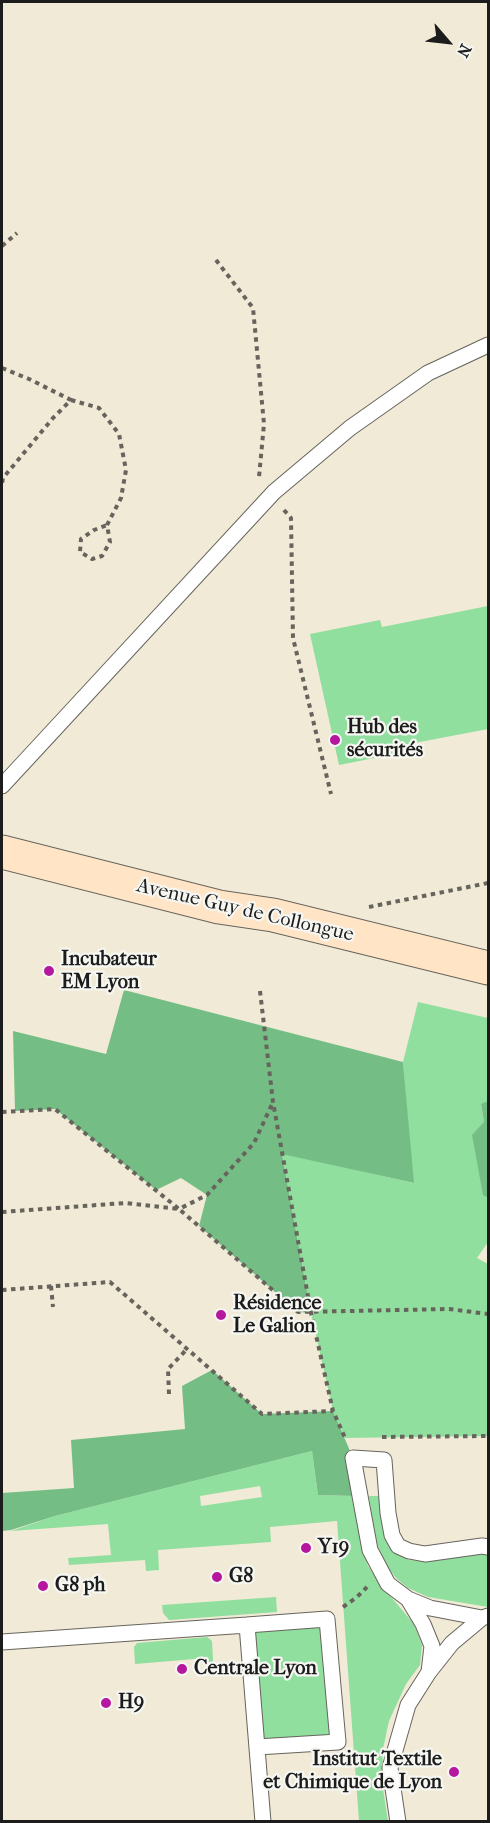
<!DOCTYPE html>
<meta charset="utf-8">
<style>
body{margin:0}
#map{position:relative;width:490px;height:1823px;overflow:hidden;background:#f1ead6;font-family:"IM FELL French Canon",serif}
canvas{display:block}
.frame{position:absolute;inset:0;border:3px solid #1c1c1c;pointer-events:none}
.north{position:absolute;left:418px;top:12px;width:60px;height:60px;-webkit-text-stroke:4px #f6f6f2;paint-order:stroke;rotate:118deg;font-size:16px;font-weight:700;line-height:24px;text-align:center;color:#1c1c1c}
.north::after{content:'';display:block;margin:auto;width:21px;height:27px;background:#1c1c1c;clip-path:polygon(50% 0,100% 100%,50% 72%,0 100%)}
</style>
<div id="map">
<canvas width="490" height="1823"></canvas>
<div class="frame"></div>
<div class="north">N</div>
</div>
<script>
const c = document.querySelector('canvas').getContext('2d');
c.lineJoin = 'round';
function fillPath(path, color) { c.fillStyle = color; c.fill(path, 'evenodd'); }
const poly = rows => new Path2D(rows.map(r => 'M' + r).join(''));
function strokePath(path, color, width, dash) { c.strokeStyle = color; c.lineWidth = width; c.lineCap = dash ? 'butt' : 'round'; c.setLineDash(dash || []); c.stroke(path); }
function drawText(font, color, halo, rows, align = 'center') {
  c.font = font + ' "IM FELL French Canon",serif'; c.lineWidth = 4.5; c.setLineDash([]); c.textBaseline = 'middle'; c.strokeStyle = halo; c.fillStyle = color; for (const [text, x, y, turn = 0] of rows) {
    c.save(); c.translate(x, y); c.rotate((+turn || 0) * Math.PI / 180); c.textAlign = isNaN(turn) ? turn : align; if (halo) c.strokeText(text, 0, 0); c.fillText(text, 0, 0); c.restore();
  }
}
const green = poly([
 [488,606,488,729,404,745,405,752,339,765,310,634,380,620,382,627],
 [418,1002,488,1018,488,1101,481,1105,484,1122,483,1194,488,1198,488,1242,477,1258,488,1264,488,1436,345,1438,333,1411,311,1313,282,1153,413,1183,403,1062],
 [312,1451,318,1495,354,1496,361,1545,368,1566,386,1591,414,1624,422,1645,420,1665,406,1684,389,1721,383,1749,382,1782,388,1821,359,1821,337,1521,270,1527,271,1542,158,1550,159,1570,146,1571,145,1560,69,1565,68,1558,111,1555,108,1524,11,1531,55,1516],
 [260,1486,262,1497,201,1506,200,1496],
 [369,1496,380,1496,389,1543,397,1554,409,1560,425,1561,483,1554,488,1555,488,1607,428,1597,408,1588,397,1579,388,1568,375,1540],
 [276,1597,277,1612,169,1620,163,1613,162,1605],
 [327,1619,338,1742,257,1747,247,1625],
 [207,1637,212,1641,213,1661,211,1663,207,1663,206,1658,135,1664,134,1647,137,1643]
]);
const forest = poly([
 [124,990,403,1062,414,1183,282,1154,311,1313,298,1312,199,1226,207,1195,181,1178,156,1190,55,1109,15,1111,13,1031,106,1054],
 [488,1101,488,1198,483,1195,472,1135,484,1122,481,1104],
 [212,1370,262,1414,333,1411,353,1458,354,1496,318,1495,312,1451,55,1516,11,1530,2,1531,2,1493,74,1488,71,1440,185,1429,182,1386]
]);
const path = poly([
 [2,246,17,233],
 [216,260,253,308,264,424,259,477],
 [2,368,29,379,71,400,53,418,3,478,2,484],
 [71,400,99,408,119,434,126,470,121,498,107,525,110,542,102,556,92,559,80,552,81,539,94,530,107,525],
 [284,510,291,518,293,638,331,794],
 [369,907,488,883],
 [260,991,273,1102,311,1313,333,1411,346,1440],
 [2,1112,55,1109,179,1209,207,1195,254,1143,273,1102],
 [2,1212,125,1203,179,1209,298,1312,449,1309,488,1314],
 [51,1286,53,1307],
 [2,1290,110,1282,262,1414,333,1411],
 [169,1394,168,1369,187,1349],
 [382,1437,488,1436],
 [343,1607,357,1597,367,1587]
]);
const service = poly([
 [2,786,274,492,350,428,428,373,488,345],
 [408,1599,423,1624,432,1646,429,1672],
 [482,1618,430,1608,408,1599,388,1584,370,1550,353,1458,384,1460,388,1513,392,1535,398,1546,409,1551,425,1554,482,1546,488,1547],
 [247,1625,327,1619,338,1742,257,1747],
 [2,1642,247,1625,263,1822],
 [398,1822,390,1768,408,1705,429,1672,452,1643,482,1618,488,1616]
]);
const secondary = poly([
 [2,852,219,907,273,915,488,968]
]);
const markers = [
 [335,740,6,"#b5179e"],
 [49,971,6,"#b5179e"],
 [221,1315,6,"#b5179e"],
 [306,1548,6,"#b5179e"],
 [217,1577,6,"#b5179e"],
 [43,1586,6,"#b5179e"],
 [182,1669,6,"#b5179e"],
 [106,1703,6,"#b5179e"],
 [454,1772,6,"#b5179e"]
];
const poiNames = [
 ["Hub des",347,728],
 ["sécurités",347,751],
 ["Incubateur",61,960],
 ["EM Lyon",61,983],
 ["Résidence",233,1304],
 ["Le Galion",233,1327],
 ["Y19",318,1548],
 ["G8",229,1577],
 ["G8 ph",55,1586],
 ["Centrale Lyon",194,1669],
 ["H9",118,1703],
 ["Institut Textile",442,1760,"right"],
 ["et Chimique de Lyon",442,1783,"right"]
];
const streetNames = [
 ["Avenue Guy de Collongue",245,911,13]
];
fillPath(green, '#90df9e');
fillPath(forest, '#74be85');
strokePath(service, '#67645d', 17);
strokePath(secondary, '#67645d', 35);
strokePath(path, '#67645d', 4, [4.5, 4.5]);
strokePath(service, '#fff', 15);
strokePath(secondary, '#ffe4c6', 33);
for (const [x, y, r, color] of markers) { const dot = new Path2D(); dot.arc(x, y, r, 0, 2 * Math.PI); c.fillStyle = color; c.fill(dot); strokePath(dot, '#f6f6f2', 2); }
drawText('bold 20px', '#1c1c1c', '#f6f6f2', poiNames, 'left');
drawText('20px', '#1c1c1c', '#f6f6f2', streetNames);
</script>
